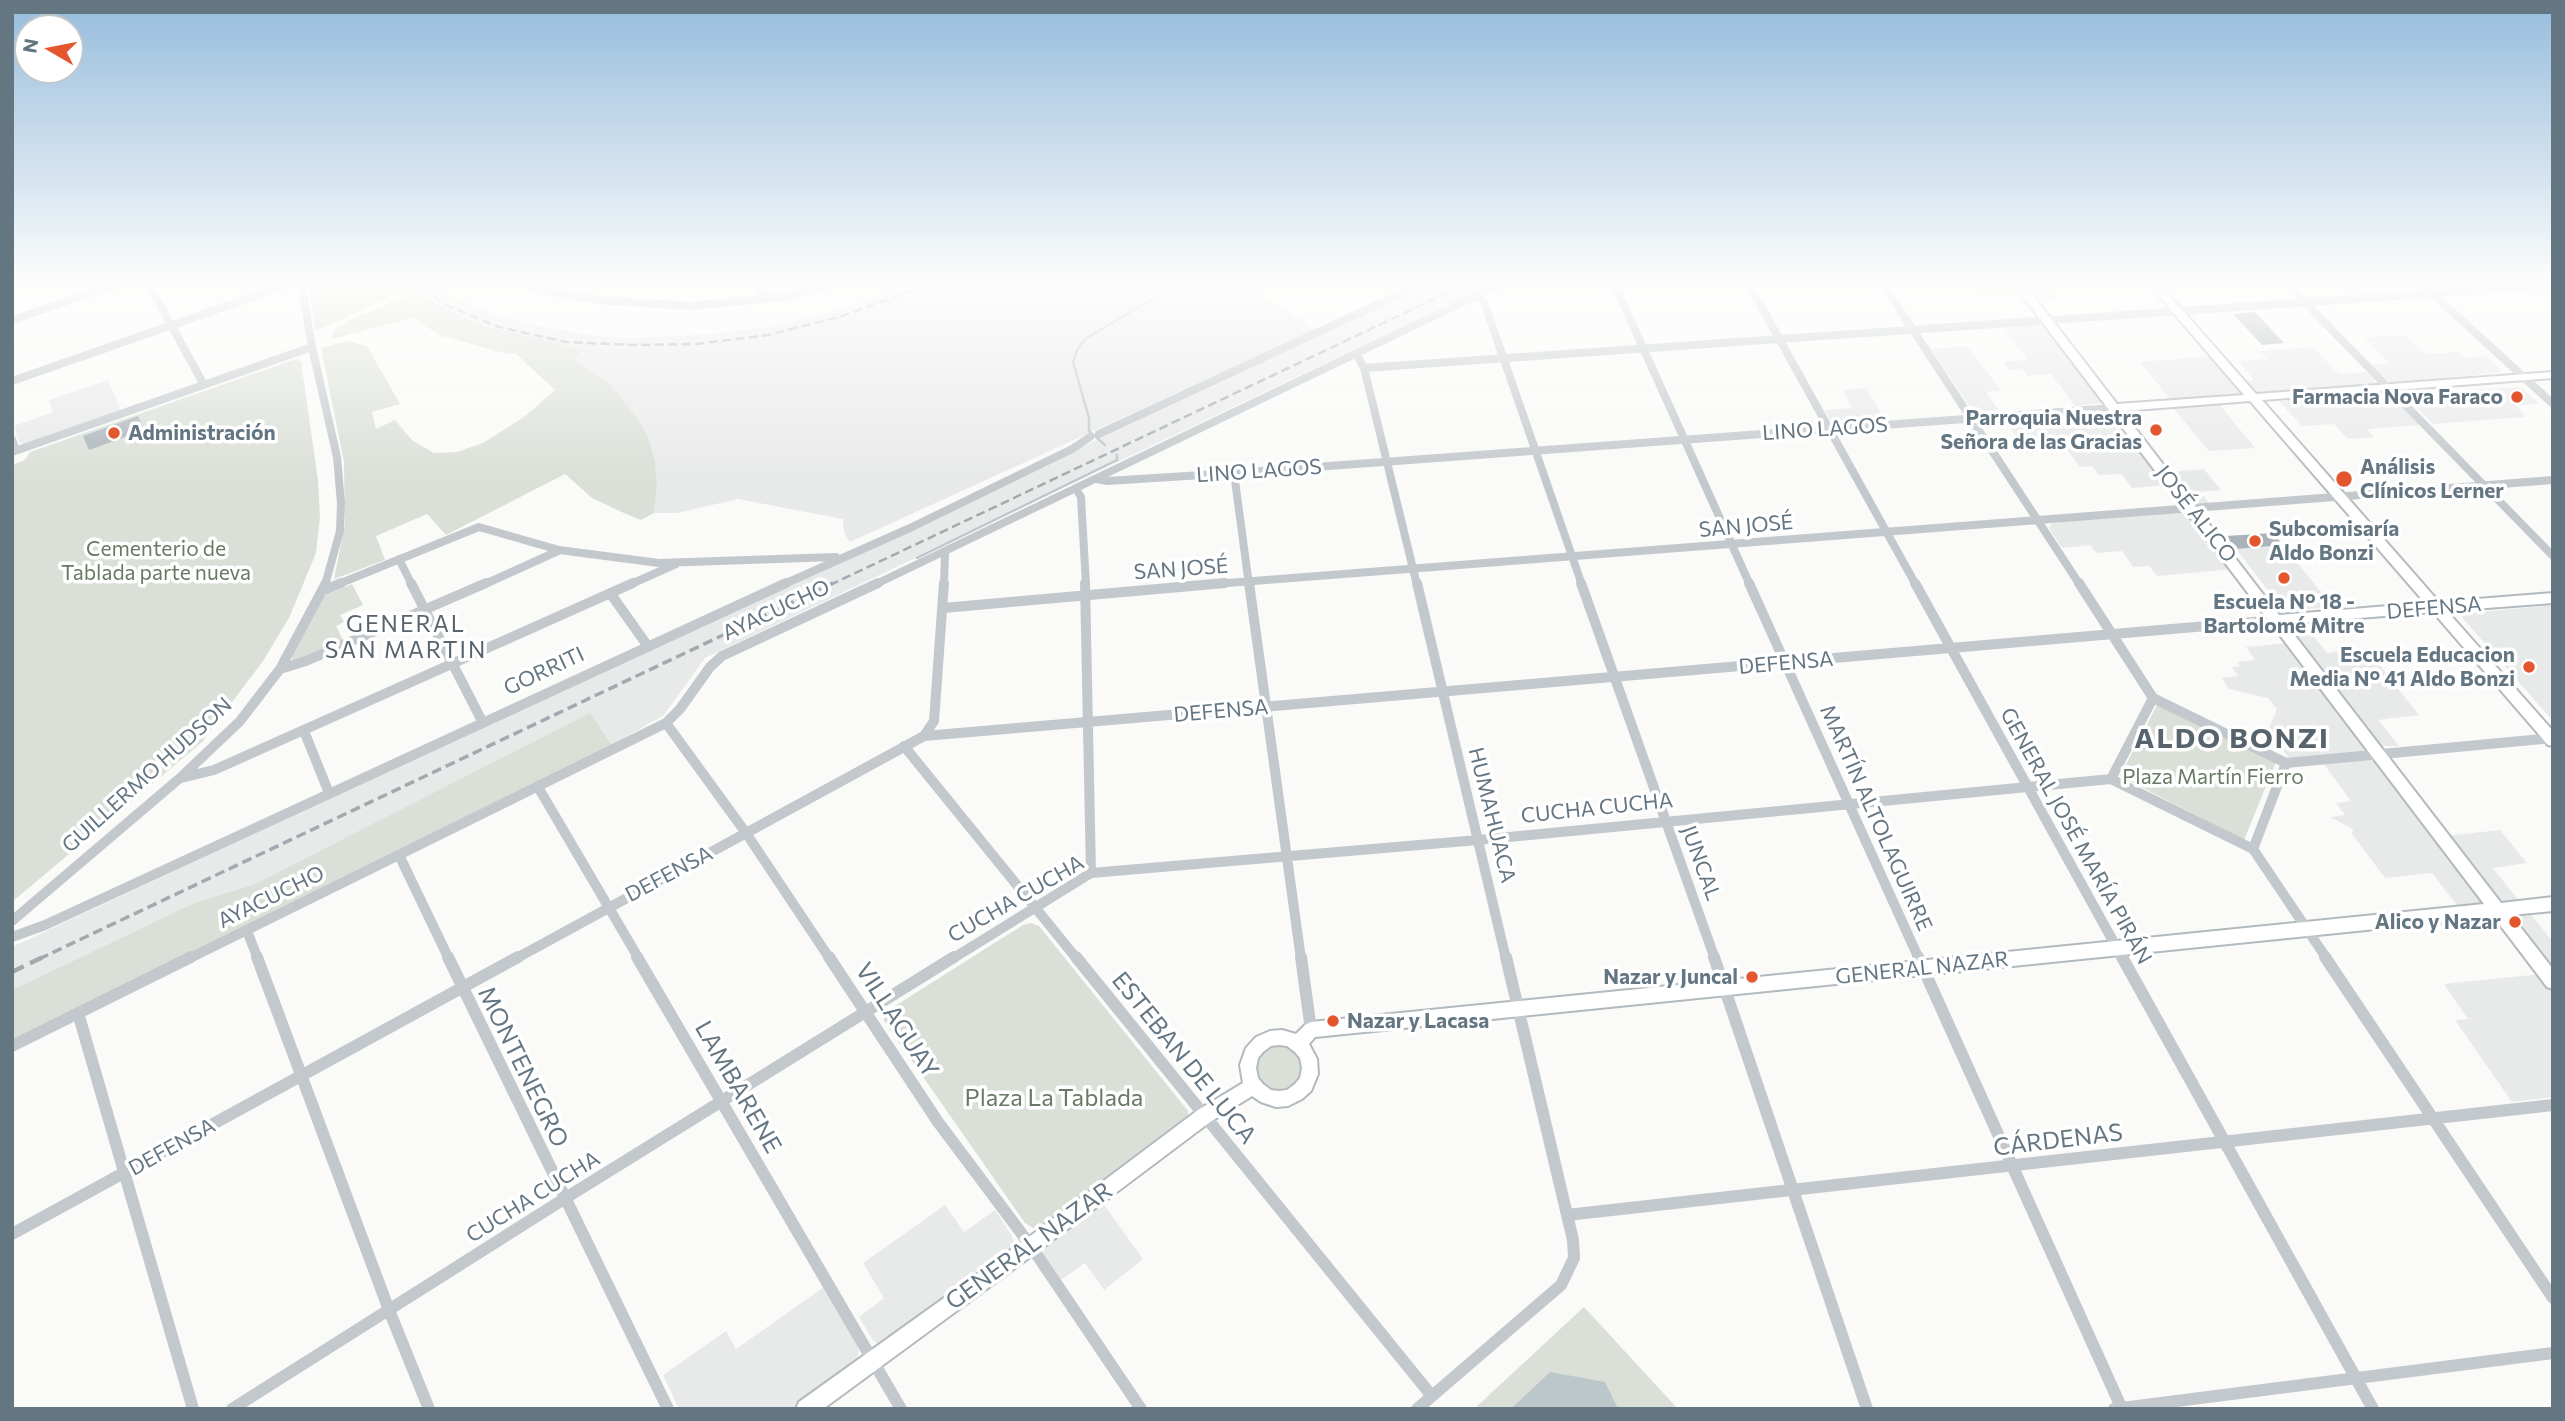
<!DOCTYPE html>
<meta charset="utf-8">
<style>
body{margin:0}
#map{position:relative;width:2565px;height:1421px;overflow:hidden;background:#fafaf8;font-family:Commissioner,sans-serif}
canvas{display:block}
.frame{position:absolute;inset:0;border:14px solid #657683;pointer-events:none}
.north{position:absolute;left:14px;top:14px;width:70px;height:70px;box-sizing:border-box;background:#fff;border:2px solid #c1c8cd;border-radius:50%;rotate:280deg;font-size:19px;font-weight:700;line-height:28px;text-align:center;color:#657683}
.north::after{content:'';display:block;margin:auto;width:24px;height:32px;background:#e4572e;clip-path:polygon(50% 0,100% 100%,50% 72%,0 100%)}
</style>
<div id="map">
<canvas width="2565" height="1421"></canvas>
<div class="frame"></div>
<div class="north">N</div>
</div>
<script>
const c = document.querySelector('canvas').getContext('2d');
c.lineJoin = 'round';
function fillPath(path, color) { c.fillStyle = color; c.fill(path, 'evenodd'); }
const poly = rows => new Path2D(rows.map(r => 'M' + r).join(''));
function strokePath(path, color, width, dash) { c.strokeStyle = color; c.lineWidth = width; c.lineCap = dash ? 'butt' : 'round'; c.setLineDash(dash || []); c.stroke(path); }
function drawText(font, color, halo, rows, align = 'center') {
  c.font = font + ' Commissioner,sans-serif'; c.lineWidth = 7; c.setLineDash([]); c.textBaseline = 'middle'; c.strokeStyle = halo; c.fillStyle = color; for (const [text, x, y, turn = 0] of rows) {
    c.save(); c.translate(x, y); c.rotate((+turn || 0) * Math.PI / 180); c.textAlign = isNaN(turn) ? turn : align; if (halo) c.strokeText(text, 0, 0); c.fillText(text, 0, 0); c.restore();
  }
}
const built = poly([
 [404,281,431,281,450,295,503,318,587,335,634,338,699,335,761,328,842,309,921,281,1242,281,1315,330,850,542,844,532,843,519,738,499,677,513,654,513,657,487,655,461,649,439,638,419,611,385,573,359,582,353,565,345,518,336,462,317,434,303],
 [1437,281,1498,281,705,658,664,715,612,745,590,714,255,884,194,903,12,990,12,947],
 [1959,281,2012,281,2019,291,1978,293,1973,286,1963,287],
 [2020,281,2070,281,2076,288,2053,289,2059,299,2034,300],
 [2043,323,2103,401,2103,403,2075,406,2051,374,2027,376,2022,369,2008,370,2003,362,2027,360,2002,325],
 [2405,335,2425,354,2458,352,2464,358,2487,356,2502,372,2393,384,2371,365,2389,363,2364,337],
 [1967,346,2001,390,1986,392,2000,412,1982,414,1973,411,1931,349],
 [2313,347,2339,374,2368,372,2377,384,2259,393,2252,391,2244,382,2254,380,2238,361,2267,359,2260,351],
 [2212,356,2242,392,2240,394,2171,400,2140,362],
 [108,380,121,410,24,444,19,442,14,426,53,412,49,400],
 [2517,387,2523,389,2539,404,2516,405,2525,417,2433,424,2406,397,2407,394],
 [1866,388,1886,421,1838,424,1830,420,1825,410,1852,408,1843,390],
 [2387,392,2420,425,2367,429,2374,437,2348,439,2334,424,2302,426,2279,401],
 [2219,404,2255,448,2209,451,2173,408],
 [2107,412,2112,413,2167,485,2132,488,2122,474,2099,475,2092,466,2080,467,2067,450,2027,453,2005,420],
 [2204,469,2221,490,2200,492,2209,503,2200,504,2189,500,2167,472],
 [2181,512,2192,515,2234,569,2157,576,2149,566,2133,567,2122,551,2096,553,2090,545,2062,548,2049,528,2052,523],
 [2283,545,2333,607,2284,611,2236,549],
 [2553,605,2553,721,2459,614],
 [2304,624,2327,653,2366,648,2389,677,2403,676,2409,684,2395,685,2419,715,2378,720,2399,746,2378,746,2288,627],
 [2289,643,2366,745,2363,751,2289,758,2268,730,2277,709,2268,698,2229,689,2222,678,2238,676,2232,667,2240,666,2237,662,2255,660,2246,647],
 [2370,760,2377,762,2484,902,2482,905,2459,908,2432,873,2385,878,2352,834,2353,829,2330,817,2345,815,2336,803,2351,801,2323,763],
 [2500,830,2527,863,2493,868,2520,902,2500,902,2446,836],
 [2530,913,2553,942,2553,973,2512,920,2516,914],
 [2541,974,2553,989,2553,1097,2512,1102,2455,1020,2468,1019,2444,984],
 [1102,1202,1143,1259,1104,1290,1085,1263,1061,1280,1043,1254,1046,1244],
 [945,1205,964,1232,995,1210,1012,1236,1014,1242,1010,1250,885,1341,877,1343,873,1340,859,1317,884,1298,863,1263],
 [824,1287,857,1344,859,1353,853,1365,795,1409,679,1409,663,1375,726,1331,736,1349]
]);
const green = poly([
 [307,281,404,281,410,288,316,331],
 [416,292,462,317,488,327,565,345,582,352,574,359,611,385,638,419,649,439,655,461,657,487,654,513,641,520,624,513,592,498,565,474,446,535,427,514,376,536,385,560,334,579,345,524,344,462,321,348,347,341,367,346,400,404,372,412,376,429,395,420,413,441,434,453,457,452,483,443,524,417,555,390,515,353,507,354,439,335,413,318,331,339,333,332,352,319],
 [293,360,301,361,318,481,320,516,316,553,289,618,263,661,202,742,12,902,12,460,15,464,25,460,30,452],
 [352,584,363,605,340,615,344,622,336,626,343,640,299,660,293,660,291,656,325,595],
 [2157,705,2276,762,2244,840,2120,776],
 [590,713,612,745,12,1043,12,990,194,903,255,884],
 [1031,923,1039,926,1188,1111,1188,1118,1044,1226,1033,1228,1025,1223,884,1021,884,1013,1023,925],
 '1255 1068a24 24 0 1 1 48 0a24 24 0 1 1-48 0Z',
 [1584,1307,1678,1409,1474,1409]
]);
const water = poly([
 [1550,1372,1605,1382,1618,1409,1511,1409]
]);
const stream = poly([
 [1105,445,1089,431,1089,418,1073,362,1077,350,1085,339,1183,281],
 [917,558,1117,460,1117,455]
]);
const building = poly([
 [2255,312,2284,343,2262,345,2233,314],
 [138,416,144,430,89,450,83,436],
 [2273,533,2283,545,2236,549,2226,536]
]);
const streetFar2 = poly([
 [147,281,204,385],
 [301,281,312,347,337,457,341,503,340,531,325,585],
 [515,281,546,291,598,300,690,306,783,297,848,281],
 [751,281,768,299],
 [1613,281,1750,585],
 [1747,281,1916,585],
 [1881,281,2080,585],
 [2284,281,2553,556],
 [2419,281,2553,404],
 [1476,296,1484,302,1582,585],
 [12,320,126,281],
 [1357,355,1364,368,1417,585],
 [1364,368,2553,285],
 [12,381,298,281],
 [1099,434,1428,281],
 [12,439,16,450],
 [12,452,312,347],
 [1234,473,1249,585],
 [1097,479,1107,481,1234,473,2114,408],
 [1076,489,1081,497,1086,585],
 [399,559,412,585],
 [336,585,479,527,559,550,659,563,836,557],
 [483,585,558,551],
 [629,585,676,564],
 [782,585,910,528,1072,449,1090,437],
 [874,585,1507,281],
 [944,585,945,552],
 [1202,585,2553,480]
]);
const streetFar1 = poly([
 [411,583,482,721],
 [1085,583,1091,873],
 [1249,583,1301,959],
 [1417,583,1506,959],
 [1581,583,1715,959],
 [1749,583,1919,959],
 [1915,583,2123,959],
 [2079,583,2153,698,2286,763],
 [324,590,341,583],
 [610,593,647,645],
 [943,608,1225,583],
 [280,669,306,661,486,583],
 [666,723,746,833,830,959],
 [304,731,329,793],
 [924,736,934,721,944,583],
 [904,746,1077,959],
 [2286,763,2553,738],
 [181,778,214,770,633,583],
 [2111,779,2253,849,2327,959],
 [2111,779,2153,698],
 [538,787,639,959],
 [2253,849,2286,763],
 [399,855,449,959],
 [12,921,180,778,240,721,280,669,326,583],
 [247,931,258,959],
 [12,937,45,925,786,583],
 [188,959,666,723,680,709,710,667,722,656,878,583],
 [515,959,924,736,2277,620],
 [952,959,1091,873,1478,840,2111,779]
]);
const street = poly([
 [257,957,389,1310,429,1409],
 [448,957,668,1409],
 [637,957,901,1409],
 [829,957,938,1122,1031,1246,1141,1409],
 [1076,957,1431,1395],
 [1301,957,1311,1030],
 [1714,957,1867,1409],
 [1918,957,2122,1409],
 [2122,957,2373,1409],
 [2325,957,2553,1298],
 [78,1013,193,1409],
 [12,1046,191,957],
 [1567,1215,2553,1105],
 [12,1234,518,957],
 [232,1409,564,1199,954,957],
 [1417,1409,1561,1285,1574,1258,1573,1240,1506,957],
 [2114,1409,2553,1353]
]);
const secondary = poly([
 [2011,281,2022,281,2117,404,2244,395,2146,281,2157,281,2256,394,2553,372,2553,378,2262,400,2439,602,2553,593,2553,603,2447,611,2553,731,2553,746,2548,745,2433,612,2286,624,2501,903,2553,897,2553,911,2511,915,2553,969,2553,989,2547,987,2494,917,1315,1037,1309,1044,1317,1059,1318,1074,1311,1091,1302,1099,1288,1106,1276,1107,1261,1102,1252,1096,1210,1122,1037,1252,823,1409,796,1409,799,1402,1025,1240,1198,1110,1243,1083,1240,1065,1246,1048,1256,1037,1270,1031,1282,1030,1296,1034,1305,1025,1311,1022,2484,904,2011,281],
 [2250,401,2425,603,2279,615,2122,411,2250,401],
 [1279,1045,1287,1046,1295,1052,1300,1058,1302,1068,1300,1078,1295,1084,1287,1090,1279,1091,1271,1090,1263,1084,1258,1078,1256,1068,1258,1058,1263,1052,1271,1046,1279,1045]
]);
const railFar2 = poly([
 [412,281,444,304,499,327,566,342,632,345,696,344,768,335,839,317,940,281],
 [830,585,1472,281]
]);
const railFar1 = poly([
 [39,959,833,583]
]);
const rail = poly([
 [12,972,43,957]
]);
const markers = [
 [2517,397,7,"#e4572e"],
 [2156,430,7,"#e4572e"],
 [114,433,7,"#e4572e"],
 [2344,479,9,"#e4572e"],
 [2255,541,7,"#e4572e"],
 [2284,578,7,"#e4572e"],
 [2529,667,7,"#e4572e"],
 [2515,922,7,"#e4572e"],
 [1752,977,7,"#e4572e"],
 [1333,1021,7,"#e4572e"]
];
const poiNames = [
 ["Farmacia Nova Faraco",2503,397],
 ["Parroquia Nuestra",2142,418],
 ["Señora de las Gracias",2142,442],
 ["Administración",128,433,"left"],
 ["Análisis",2360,467,"left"],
 ["Clínicos Lerner",2360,491,"left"],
 ["Subcomisaría",2269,529,"left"],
 ["Aldo Bonzi",2269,553,"left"],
 ["Escuela N° 18 -",2284,602,"center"],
 ["Bartolomé Mitre",2284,626,"center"],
 ["Escuela Educacion",2515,655],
 ["Media N° 41 Aldo Bonzi",2515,679],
 ["Alico y Nazar",2501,922],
 ["Nazar y Juncal",1738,977],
 ["Nazar y Lacasa",1347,1021,"left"]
];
const streetNames = [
 ["LINO LAGOS",1825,429,-4],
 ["LINO LAGOS",1259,471,-4],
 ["JOSÉ ALICO",2196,514,52],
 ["SAN JOSÉ",1746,526,-5],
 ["SAN JOSÉ",1181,569,-4],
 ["DEFENSA",2434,608,-5],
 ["AYACUCHO",776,610,-25],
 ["DEFENSA",1786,663,-5],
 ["GORRITI",544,671,-25],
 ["DEFENSA",1221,711,-5],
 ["GUILLERMO HUDSON",147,775,-42],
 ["CUCHA CUCHA",1597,808,-6],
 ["HUMAHUACA",1492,815,76],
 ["MARTÍN ALTOLAGUIRRE",1876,818,66],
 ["GENERAL JOSÉ MARÍA PIRÁN",2076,836,61],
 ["JUNCAL",1701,863,70],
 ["DEFENSA",669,874,-28],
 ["AYACUCHO",271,897,-26],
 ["CUCHA CUCHA",1016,899,-30],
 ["GENERAL NAZAR",1922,968,-6],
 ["DEFENSA",172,1147,-29],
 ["CUCHA CUCHA",533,1197,-32]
];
const parkNames = [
 ["Cementerio de",156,549],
 ["Tablada parte nueva",156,573],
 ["Plaza Martín Fierro",2213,777]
];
const neighbourhoodNames = [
 ["GENERAL",406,624],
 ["SAN MARTIN",406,650]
];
const nearStreetnames = [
 ["VILLAGUAY",897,1020,57],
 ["ESTEBAN DE LUCA",1184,1058,51],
 ["MONTENEGRO",523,1067,64],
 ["LAMBARENE",738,1087,60],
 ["CÁRDENAS",2058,1140,-7],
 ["GENERAL NAZAR",1029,1246,-36]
];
const nearParknames = [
 ["Plaza La Tablada",1054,1098]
];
const districtNames = [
 ["ALDO BONZI",2232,739]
];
fillPath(built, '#e8e9e9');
fillPath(green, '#dadfd7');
fillPath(water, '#bbc7cb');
strokePath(stream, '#bbc7cb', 2.5);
fillPath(building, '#aab3b9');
strokePath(secondary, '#b3babf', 4);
strokePath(streetFar2, '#c3c8cc', 8);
strokePath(streetFar1, '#c3c8cc', 10);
strokePath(street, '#c3c8cc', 12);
fillPath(secondary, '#fff');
strokePath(railFar2, '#a2aab0', 2.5, [9, 4.5]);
strokePath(railFar1, '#a2aab0', 3.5, [10, 5]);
strokePath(rail, '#a2aab0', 4.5, [13, 7]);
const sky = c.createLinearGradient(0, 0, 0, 480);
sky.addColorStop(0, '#96bcdc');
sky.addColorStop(0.59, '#fdfdfc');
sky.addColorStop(1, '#fdfdfc00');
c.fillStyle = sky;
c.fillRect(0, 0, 2565, 480);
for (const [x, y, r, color] of markers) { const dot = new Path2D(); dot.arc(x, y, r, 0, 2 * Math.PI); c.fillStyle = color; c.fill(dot); strokePath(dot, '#fff', 2.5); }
drawText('bold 21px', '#657683', '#fff', poiNames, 'right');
drawText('21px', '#657683', '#fff', streetNames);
drawText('21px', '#687a64', '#fff', parkNames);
c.letterSpacing = '2px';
drawText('23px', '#57646e', '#fff', neighbourhoodNames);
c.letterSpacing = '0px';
drawText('24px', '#657683', '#fff', nearStreetnames);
drawText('24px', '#687a64', '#fff', nearParknames);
c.letterSpacing = '2px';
drawText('bold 28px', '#57646e', '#fff', districtNames);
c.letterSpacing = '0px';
</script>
